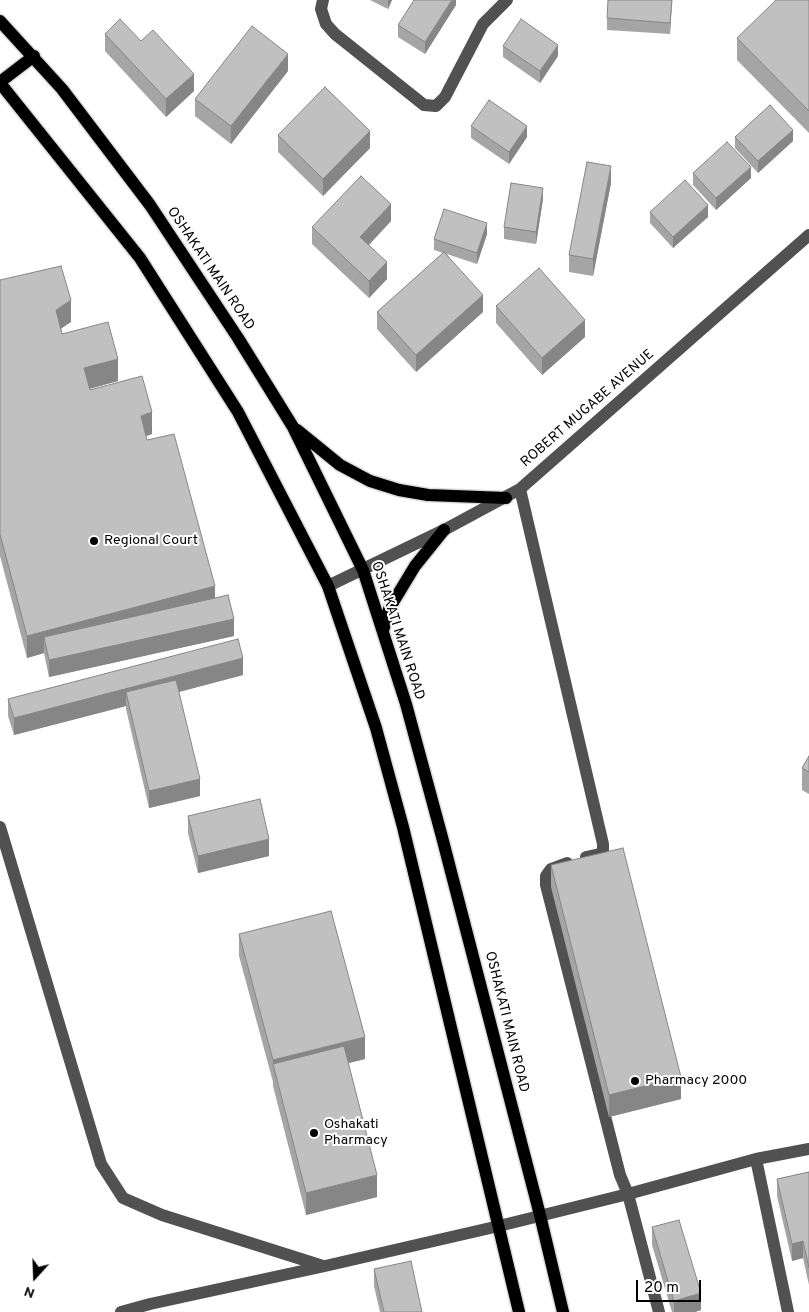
<!DOCTYPE html>
<style>
body{margin:0}
#map{position:relative;width:809px;height:1312px;overflow:hidden;background:#fff;font-family:Overpass,sans-serif}
canvas{display:block}
.north{position:absolute;left:10px;top:1252px;width:50px;height:50px;-webkit-text-stroke:4px #fff;paint-order:stroke;rotate:200deg;font-size:14px;font-weight:700;line-height:20px;text-align:center;color:#000}
.north::after{content:'';display:block;margin:auto;width:18px;height:22px;background:#000;clip-path:polygon(50% 0,100% 100%,50% 72%,0 100%)}
.scale{position:absolute;left:636px;top:1280px;width:65px;height:22px;box-sizing:border-box;border:2px solid #000;border-top:0;padding-left:6px;font-size:15px;line-height:18px;white-space:nowrap;color:#000;-webkit-text-stroke:4px #fff;paint-order:stroke}
</style>
<div id="map">
<canvas width="809" height="1312"></canvas>
<div class="north">N</div>
<div class="scale">20 m</div>
</div>
<script>
const c = document.querySelector('canvas').getContext('2d');
c.lineJoin = 'round';
const poly = rows => new Path2D(rows.map(r => 'M' + r).join(''));
function strokePath(path, color, width, dash) { c.strokeStyle = color; c.lineWidth = width; c.lineCap = dash ? 'butt' : 'round'; c.setLineDash(dash || []); c.stroke(path); }
function fillPath(path, color) { c.fillStyle = color; c.fill(path, 'evenodd'); }
function drawText(font, color, halo, rows, align = 'center') {
  c.font = font + ' Overpass,sans-serif'; c.lineWidth = 4; c.setLineDash([]); c.textBaseline = 'middle'; c.strokeStyle = halo; c.fillStyle = color; for (const [text, x, y, turn = 0] of rows) {
    c.save(); c.translate(x, y); c.rotate((+turn || 0) * Math.PI / 180); c.textAlign = isNaN(turn) ? turn : align; if (halo) c.strokeText(text, 0, 0); c.fillText(text, 0, 0); c.restore();
  }
}
const minor = poly([
 [323,0,321,9,326,24,335,34,424,105,436,106,445,97,483,24,507,0],
 [520,489,603,844,603,850,600,854,586,857],
 [328,586,444,530,520,489,809,235],
 [0,827,101,1164,123,1198,162,1215,323,1266],
 [756,1159,788,1312],
 [121,1312,150,1304,325,1266,499,1226,628,1194,620,1175,546,885,546,876,551,869,567,863],
 [659,1312,628,1194,756,1159,809,1149]
]);
const major = poly([
 [0,21,62,89,150,205,238,338,293,427,363,570,406,704,442,837,540,1215,563,1312],
 [0,82,34,56],
 [0,83,140,258,238,412,328,586,376,728,403,827,519,1312],
 [297,430,340,465,370,481,399,490,428,495,506,498],
 [383,631,389,609,415,566,444,530]
]);
const wall = poly([
 [370,0,392,0,388,9],
 [456,0,456,5,425,54,398,37,398,25],
 [672,0,670,34,607,30,607,18],
 [809,0,809,133,737,60,737,38],
 [105,34,141,41,194,91,166,117,105,51],
 [503,46,558,56,540,83,503,57],
 [288,71,231,144,195,116,195,99],
 [471,126,527,137,509,164,471,138],
 [278,135,370,148,323,196,278,152],
 [735,137,793,141,758,173,735,148],
 [693,173,751,178,716,210,693,185],
 [611,183,593,276,569,272,569,255],
 [543,199,536,244,504,239,504,227],
 [650,212,708,217,673,248,650,223],
 [391,221,369,245,387,279,369,298,312,244,312,227],
 [487,234,477,264,447,254,483,312,416,372,377,329,377,312,443,253,434,250,434,239],
 [0,280,71,322,61,328,62,334,118,381,90,389,90,390,152,434,146,436,147,440,215,598,234,636,49,677,44,653,27,658,0,556],
 [496,306,585,337,542,375,496,323],
 [243,675,179,692,200,796,149,808,126,709,126,706,14,735,8,716,8,699],
 [809,756,809,794,802,790,802,768],
 [188,816,269,856,198,873,188,833],
 [551,865,681,1099,609,1117,551,887],
 [239,934,365,1059,348,1063,377,1197,306,1215,273,1086,273,1082,239,956],
 [809,1172,809,1285,803,1258,792,1261,777,1196,777,1179],
 [652,1227,701,1310,695,1312,672,1312,652,1245],
 [374,1269,422,1312,380,1312,374,1286]
]);
const shadedWall = poly([
 [388,0,392,0,388,9],
 [452,0,456,0,456,5,425,54,425,42],
 [672,0,670,34,670,23],
 [558,45,558,56,540,83,540,71],
 [288,54,288,71,231,144,231,126],
 [194,74,194,91,166,117,166,99],
 [527,126,527,137,509,164,509,152],
 [793,130,793,141,758,173,758,161],
 [370,131,370,148,323,196,323,179],
 [611,166,611,183,593,276,593,259],
 [751,167,751,178,716,210,716,198],
 [543,188,543,199,536,244,536,232],
 [391,204,391,221,360,254,360,237],
 [708,205,708,217,673,248,673,237],
 [487,223,487,234,477,264,477,253],
 [387,262,387,279,369,298,369,281],
 [483,295,483,312,416,372,416,355],
 [71,300,71,322,56,332,56,310],
 [585,320,585,337,542,375,542,358],
 [118,359,118,381,84,390,84,368],
 [152,412,152,434,141,438,141,416],
 [215,586,215,608,44,637,44,653,27,658,27,636],
 [234,619,234,636,49,677,49,660],
 [243,658,243,675,129,705,126,692,126,706,14,735,14,718],
 [200,779,200,796,149,808,149,791],
 [269,839,269,856,198,873,198,856],
 [365,1037,365,1059,277,1081,273,1064,273,1082,273,1060],
 [681,1077,681,1099,609,1117,609,1095],
 [377,1175,377,1197,306,1215,306,1193],
 [803,1241,803,1258,792,1261,792,1244],
 [701,1293,701,1310,695,1312,674,1312,674,1301]
]);
const building = poly([
 [414,0,452,0,425,42,398,25,414,0],
 [608,0,672,0,670,23,607,18,608,0],
 [776,0,809,0,809,111,737,38,776,0],
 [120,19,141,41,153,30,194,74,166,99,105,34,120,19],
 [521,19,558,45,540,71,503,46,521,19],
 [252,26,288,54,231,126,195,99,252,26],
 [325,87,370,131,323,179,278,135,325,87],
 [489,100,527,126,509,152,471,126,489,100],
 [770,105,793,130,758,161,735,137,770,105],
 [727,142,751,167,716,198,693,173,727,142],
 [587,162,611,166,593,259,569,255,587,162],
 [361,176,391,204,360,237,387,262,369,281,312,227,361,176],
 [685,180,708,205,673,237,650,212,685,180],
 [511,183,543,188,536,232,504,227,511,183],
 [444,209,487,223,477,253,434,239,444,209],
 [444,252,483,295,416,355,377,312,444,252],
 [61,266,71,300,56,310,62,334,108,322,118,359,84,368,90,390,142,376,152,412,141,416,147,440,174,434,215,586,27,636,0,534,0,280,61,266],
 [539,268,585,320,542,358,496,306,539,268],
 [228,595,234,619,49,660,44,637,228,595],
 [238,639,243,658,14,718,8,699,238,639],
 [176,680,200,779,149,791,126,692,176,680],
 [809,756,809,772,802,768,809,756],
 [260,799,269,839,198,856,188,816,260,799],
 [623,848,681,1077,609,1095,551,865,623,848],
 [331,911,365,1037,273,1060,239,934,331,911],
 [344,1046,377,1175,306,1193,273,1064,344,1046],
 [809,1172,809,1268,803,1241,792,1244,777,1179,809,1172],
 [679,1220,701,1293,674,1301,652,1227,679,1220],
 [411,1261,422,1312,384,1312,374,1269,411,1261]
]);
const markers = [
 [94,541,5,"#000"],
 [635,1081,5,"#000"],
 [314,1133,5,"#000"]
];
const streetNames = [
 ["OSHAKATI MAIN ROAD",210,269,56],
 ["ROBERT MUGABE AVENUE",588,409,-41],
 ["OSHAKATI MAIN ROAD",397,631,72],
 ["OSHAKATI MAIN ROAD",506,1022,76]
];
const poiNames = [
 ["Regional Court",104,541],
 ["Pharmacy 2000",645,1081],
 ["Oshakati",324,1125],
 ["Pharmacy",324,1141]
];
strokePath(major, '#dbdbdb', 15);
strokePath(minor, '#515151', 12);
strokePath(major, '#000', 12);
fillPath(wall, '#a5a5a5');
fillPath(shadedWall, '#868686');
fillPath(building, '#c0c0c0');
strokePath(building, '#868686', 1);
for (const [x, y, r, color] of markers) { const dot = new Path2D(); dot.arc(x, y, r, 0, 2 * Math.PI); c.fillStyle = color; c.fill(dot); strokePath(dot, '#fff', 2); }
drawText('14px', '#000', '#fff', streetNames);
drawText('14px', '#000', '#fff', poiNames, 'left');
</script>
